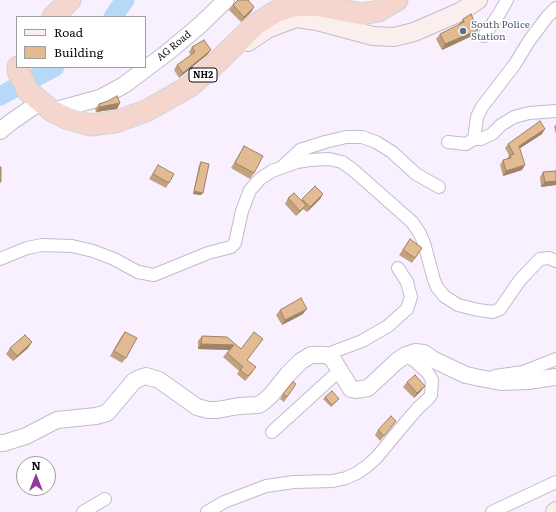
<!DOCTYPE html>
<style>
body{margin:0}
#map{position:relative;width:556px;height:512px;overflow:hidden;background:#f8f0fe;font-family:Literata,serif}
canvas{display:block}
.legend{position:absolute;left:16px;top:16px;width:130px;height:52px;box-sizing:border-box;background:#fff;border:1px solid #9e9d9f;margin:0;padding:5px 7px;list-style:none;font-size:12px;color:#0d0b0f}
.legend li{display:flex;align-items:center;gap:8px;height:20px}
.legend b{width:20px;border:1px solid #9e9d9f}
.north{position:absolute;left:16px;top:456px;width:40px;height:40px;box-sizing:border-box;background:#fff;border:1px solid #9e9d9f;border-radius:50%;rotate:0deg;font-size:11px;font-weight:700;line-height:16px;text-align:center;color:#0d0b0f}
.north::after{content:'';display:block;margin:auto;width:14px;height:18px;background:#97369e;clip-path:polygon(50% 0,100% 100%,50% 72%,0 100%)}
</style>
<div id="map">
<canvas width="556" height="512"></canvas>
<ul class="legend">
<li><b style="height:5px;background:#fbefed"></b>Road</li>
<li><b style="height:11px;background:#e2bb92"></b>Building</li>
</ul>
<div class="north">N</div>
</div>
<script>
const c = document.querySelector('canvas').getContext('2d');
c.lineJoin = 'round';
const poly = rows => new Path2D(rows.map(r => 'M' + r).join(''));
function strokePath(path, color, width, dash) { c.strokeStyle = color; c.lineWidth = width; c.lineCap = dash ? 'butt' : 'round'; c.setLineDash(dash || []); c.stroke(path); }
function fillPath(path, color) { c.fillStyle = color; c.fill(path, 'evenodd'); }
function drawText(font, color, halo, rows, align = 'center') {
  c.font = font + ' Literata,serif'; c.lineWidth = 3; c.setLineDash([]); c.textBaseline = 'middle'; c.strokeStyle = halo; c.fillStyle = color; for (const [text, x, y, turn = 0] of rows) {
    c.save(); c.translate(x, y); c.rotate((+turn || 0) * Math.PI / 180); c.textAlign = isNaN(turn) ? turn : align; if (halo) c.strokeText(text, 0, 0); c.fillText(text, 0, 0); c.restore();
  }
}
const river = poly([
 [113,17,125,0],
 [0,96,55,67]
]);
const minor = poly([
 [484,36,499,14,507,0],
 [474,139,481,139,492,134,501,125,514,117,529,113,556,111],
 [448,142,466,144,474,139,477,117,482,107,515,64,529,41,547,17,556,8],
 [283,166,300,150,325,142,346,137,362,137,376,142,392,152,416,174,439,187],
 [0,259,27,248,42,245,72,246,93,251,114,259,138,272,154,275,208,253,231,247,235,243,242,211,250,190,260,179,272,171,297,162,310,160,329,159,342,162,352,169,412,222,419,232,424,243,434,280,437,287,444,296,458,305,478,310,493,312,500,309,520,280,540,259,549,258,556,261],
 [325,355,362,341,388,326,407,309,411,297,407,282,398,268],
 [495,376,523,372,556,359],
 [272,432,339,371],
 [83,512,105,499],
 [207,512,224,502,266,486,294,482,333,481,346,478,357,473,367,466,377,457,400,429,418,408,428,399,431,395,432,380,428,373,416,362,406,355],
 [492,512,556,482]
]);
const tertiary = poly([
 [52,111,100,98,124,85,168,52,199,26,226,0],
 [0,131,11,122,40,102],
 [0,443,4,443,26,436,57,420,96,416,107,413,134,381,140,378,146,376,159,380,197,407,208,410,217,410,239,406,258,405,262,403,271,395,288,374,301,361,311,355,325,355,332,358,351,389,356,390,368,388,397,361,406,355,415,352,424,353,434,360,466,375,480,378,501,382,528,381,556,377]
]);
const secondary = poly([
 [248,42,269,28,296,18,317,21,373,36,394,37,414,32,460,12,478,0],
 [555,512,556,511]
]);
const trunk = poly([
 [53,17,70,0],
 [18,67,18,71,28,91,52,111,66,118,90,125,115,122,146,111,190,86,210,69,256,24,275,12,293,6,314,5,362,14,378,11,397,0]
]);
const wall = poly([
 [233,5,254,7,251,12,241,22,229,10],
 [463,19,474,35,442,50,436,39,440,34,460,25,459,24],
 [192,47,211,50,207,55,179,78,174,70,177,65,191,55,189,52],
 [108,101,120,103,117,109,96,112,95,109,99,104],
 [556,124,556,134,554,127],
 [542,134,520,148,522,170,503,176,500,165,503,160,507,159,509,155,505,148,508,144],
 [244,146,254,173,250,179,231,168,241,151],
 [201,162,201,195,193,194,199,165],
 [158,165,169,183,166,188,149,179],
 [556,171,556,185,541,187,540,177,543,172],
 [315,186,323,194,320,199,307,212,303,209,296,216,285,204,288,198,301,200],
 [410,239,422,248,412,263,399,255],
 [280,310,303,314,282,325,276,315],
 [125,332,126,358,122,363,110,356,121,337],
 [202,336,227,337,247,360,253,372,245,381,237,374,239,371,223,357,229,350,198,349,198,341],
 [32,342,28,348,13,361,6,354,10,348],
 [407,382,425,386,421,391,414,398,403,387],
 [296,384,284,402,280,399,283,394],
 [325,397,337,401,331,407,323,399],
 [396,421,380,441,375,435,378,430]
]);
const shadedWall = poly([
 [254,7,251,12,241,22,244,17],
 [478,30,474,35,442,50,445,44],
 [211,50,207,55,179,78,183,73],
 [120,103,117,109,96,112,100,107],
 [545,129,542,134,516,151,519,146],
 [525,165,522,170,503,176,506,171],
 [556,181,556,185,541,187,545,182],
 [194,191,203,193,201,195,193,194],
 [323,194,320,199,307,212,310,207],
 [306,205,302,210,296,216,300,211],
 [307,309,303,314,282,325,285,320],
 [32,342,28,348,13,361,17,356],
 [201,344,234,345,230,350,198,349],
 [425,386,421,391,414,398,417,393]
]);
const building = poly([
 [238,0,248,0,254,7,244,17,233,5,238,0],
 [471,14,478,30,445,44,440,34,464,22,463,19,471,14],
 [204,40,211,50,183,73,177,65,195,52,192,47,204,40],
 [117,96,120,103,100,107,99,104,108,101,117,96],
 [540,121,545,129,519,146,525,165,506,171,503,160,511,158,510,155,514,154,508,144,540,121],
 [244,146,263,156,254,173,235,163,244,146],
 [201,162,209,164,203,193,194,191,201,162],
 [158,165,174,174,169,183,153,174,158,165],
 [0,167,1,167,1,182,0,182,0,167],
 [556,171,556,181,545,182,543,172,556,171],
 [315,186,323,194,310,207,302,199,315,186],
 [294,193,306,205,300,211,288,198,294,193],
 [410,239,422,248,415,258,403,250,410,239],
 [301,298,307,309,285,320,280,310,301,298],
 [125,332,137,338,126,358,114,351,125,332],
 [254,332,263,339,247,360,256,367,248,376,240,370,243,367,227,353,234,345,201,344,202,336,227,337,241,349,254,332],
 [25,335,32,342,17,356,10,348,25,335],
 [415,375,425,386,417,393,407,382,415,375],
 [293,382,296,384,287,397,283,394,293,382],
 [332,391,339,399,332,405,325,397,332,391],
 [391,416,396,421,384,436,378,430,391,416]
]);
const markers = [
 [463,31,4,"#5c6f8a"]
];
const shields = [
 [203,75,28]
];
const shieldNames = [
 ["NH2",203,75]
];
const serviceNames = [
 ["South Police",471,25],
 ["Station",471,37]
];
const streetNames = [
 ["AG Road",174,46,-39]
];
strokePath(river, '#b7d9f8', 19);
strokePath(minor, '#c3bbc8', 14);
strokePath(tertiary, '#c3bbc8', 18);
strokePath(secondary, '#c3bbc8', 20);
strokePath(trunk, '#d3d3d4', 23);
strokePath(minor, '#fff', 12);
strokePath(tertiary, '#fff', 16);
strokePath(secondary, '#fbefed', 18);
strokePath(trunk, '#f4d6cf', 21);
fillPath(wall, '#c2a17e');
fillPath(shadedWall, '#9e8366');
fillPath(building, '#e2bb92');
strokePath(building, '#9e8366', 1);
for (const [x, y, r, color] of markers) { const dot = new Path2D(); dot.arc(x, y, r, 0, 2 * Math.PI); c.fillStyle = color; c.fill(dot); strokePath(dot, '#fff', 1.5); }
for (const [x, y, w] of shields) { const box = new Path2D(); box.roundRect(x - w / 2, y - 7, w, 14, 3); c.fillStyle = '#fff'; c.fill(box); strokePath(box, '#0d0b0f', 1); }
drawText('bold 9px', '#0d0b0f', null, shieldNames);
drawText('10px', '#4e5e75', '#fff', serviceNames, 'left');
drawText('10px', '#0d0b0f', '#fff', streetNames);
</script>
